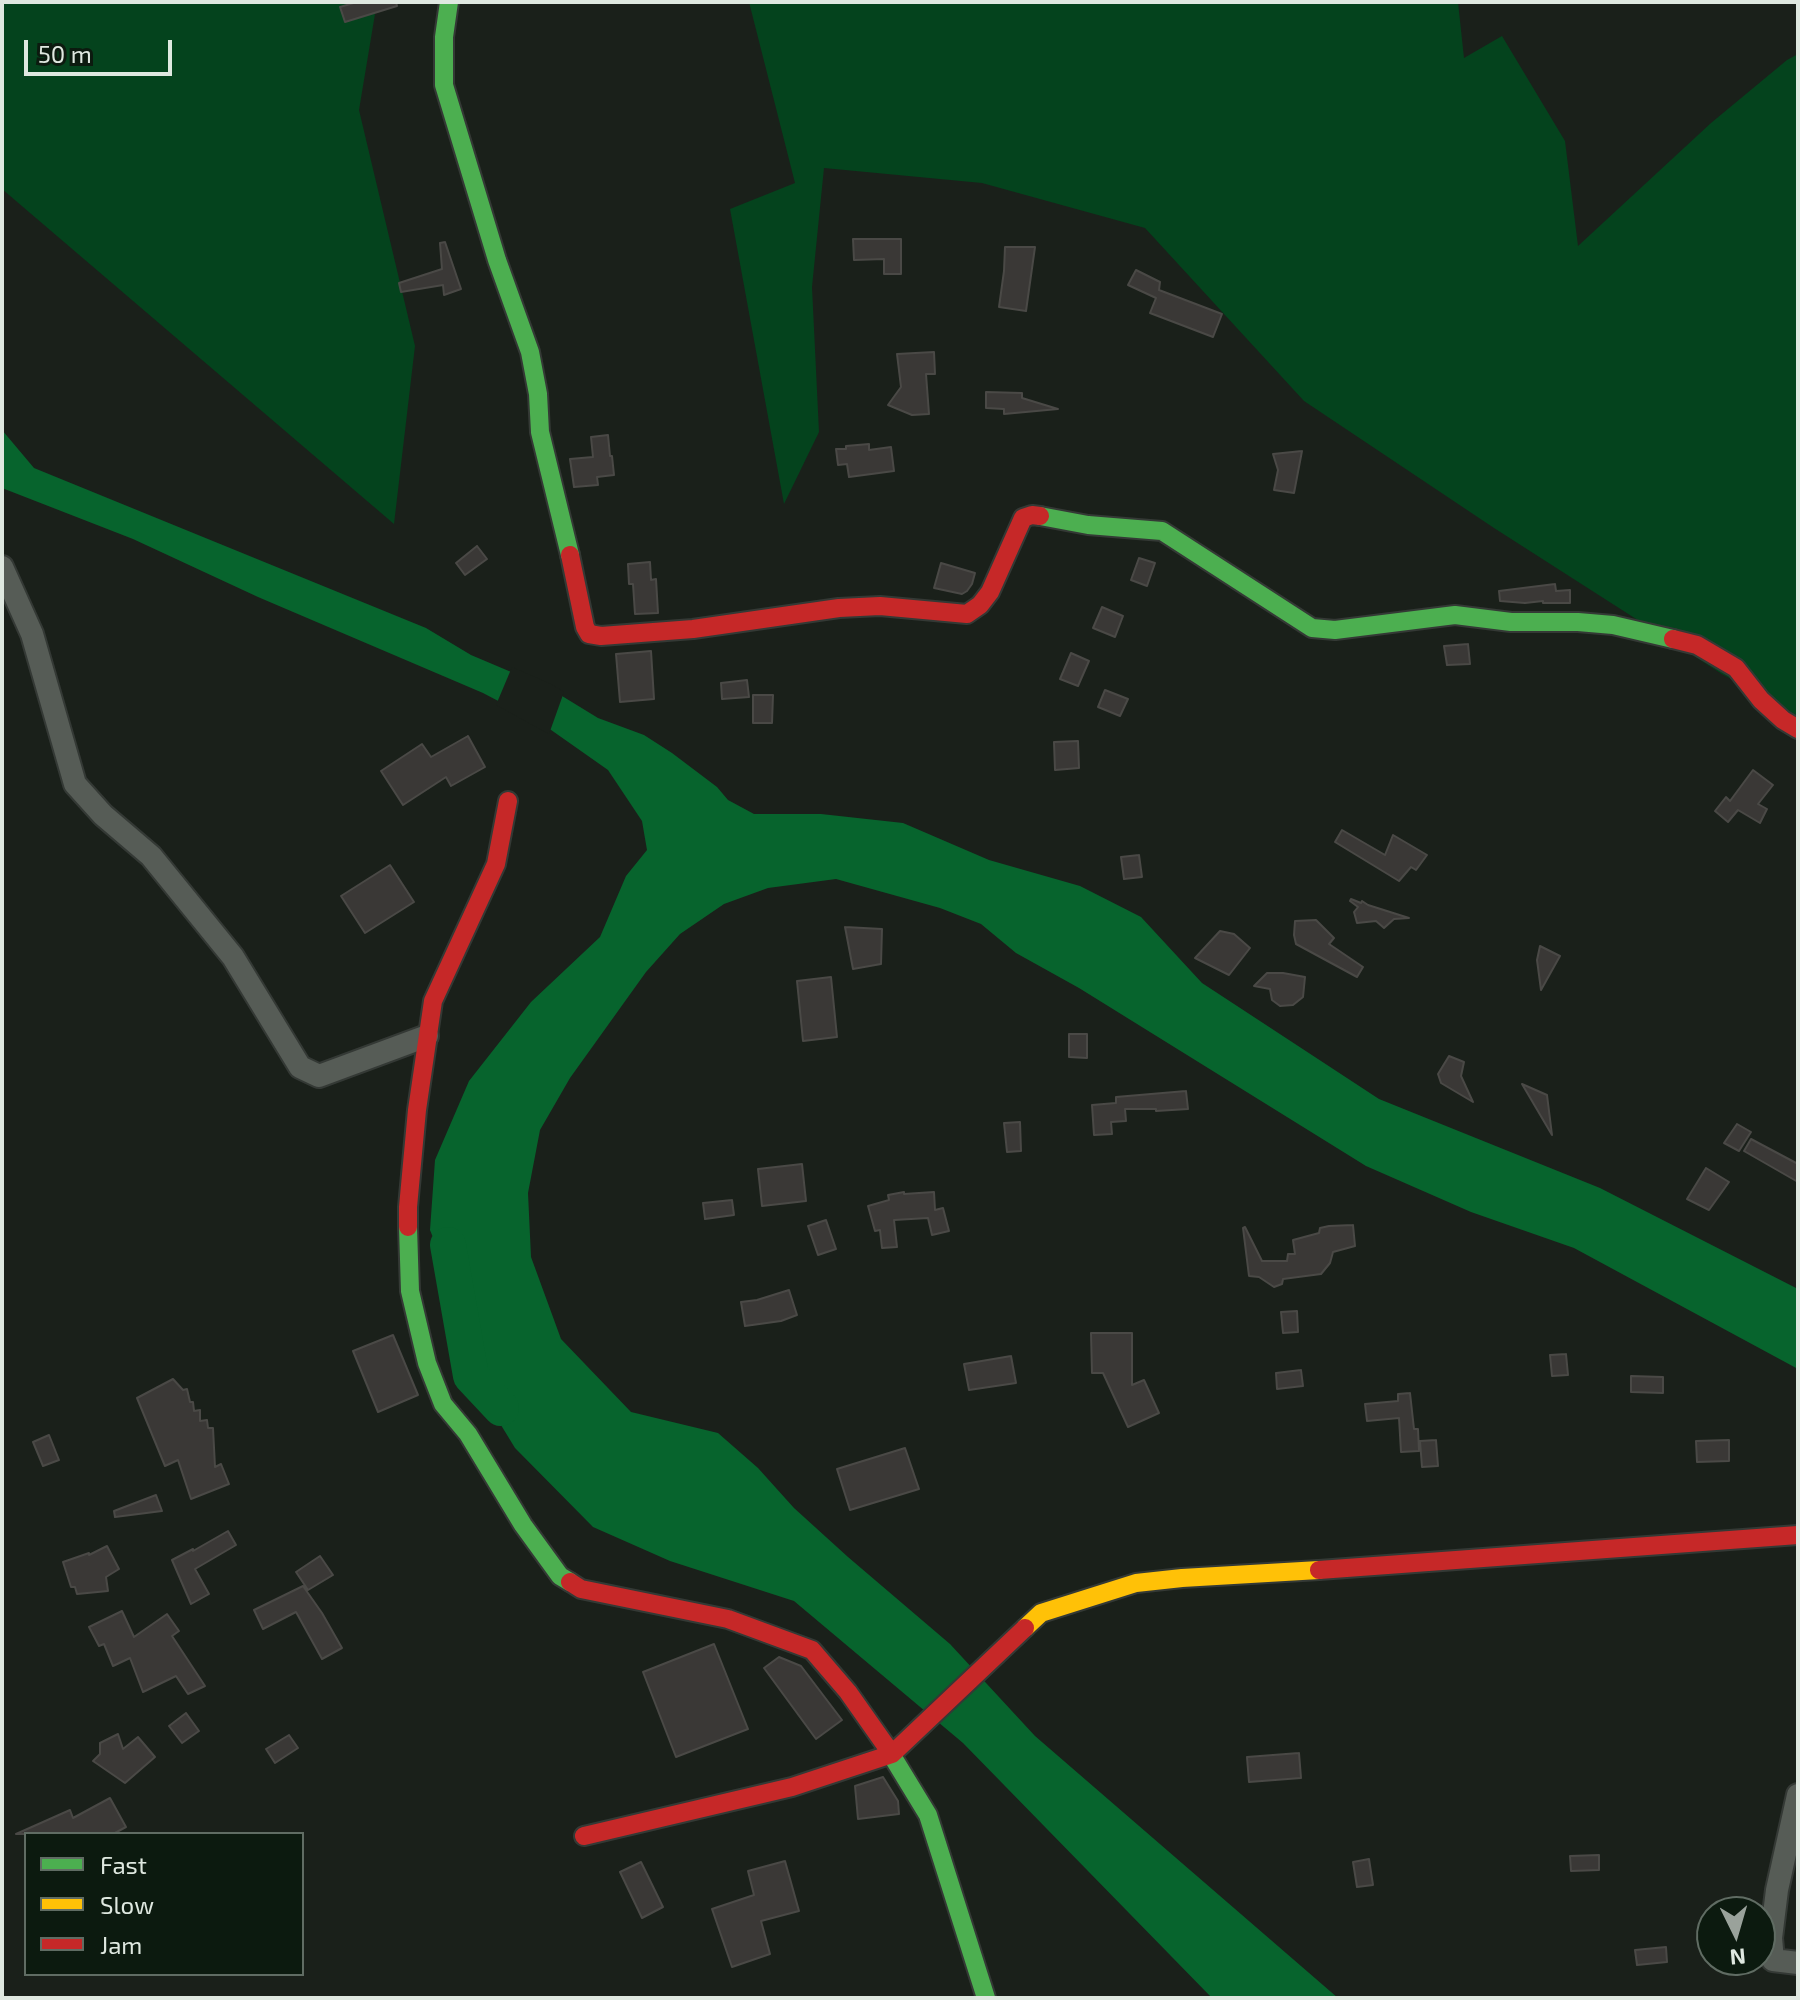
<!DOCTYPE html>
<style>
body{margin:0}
#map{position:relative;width:1800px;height:2000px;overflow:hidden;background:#1a201a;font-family:"Exo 2",sans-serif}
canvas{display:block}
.frame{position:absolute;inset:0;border:4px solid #dfe8e0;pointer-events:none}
.legend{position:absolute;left:24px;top:1832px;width:280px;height:144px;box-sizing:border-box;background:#0c1a0f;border:2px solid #606c63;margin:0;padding:10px 14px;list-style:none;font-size:24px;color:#dfe8e0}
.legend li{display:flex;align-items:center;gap:16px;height:40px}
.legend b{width:40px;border:2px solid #606c63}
.north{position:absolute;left:1696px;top:1896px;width:80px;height:80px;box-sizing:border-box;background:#0c1a0f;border:2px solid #606c63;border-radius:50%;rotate:175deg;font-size:22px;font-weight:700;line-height:32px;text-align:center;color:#dfe8e0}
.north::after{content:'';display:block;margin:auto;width:28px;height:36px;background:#9aa29b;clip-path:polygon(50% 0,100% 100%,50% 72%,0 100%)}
.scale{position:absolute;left:24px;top:40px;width:148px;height:36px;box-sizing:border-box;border:4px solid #dfe8e0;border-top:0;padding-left:10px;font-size:24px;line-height:28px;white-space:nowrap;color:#dfe8e0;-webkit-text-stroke:6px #0c1a0f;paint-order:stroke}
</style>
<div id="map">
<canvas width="1800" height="2000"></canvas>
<div class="frame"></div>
<ul class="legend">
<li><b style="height:10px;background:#4caf50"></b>Fast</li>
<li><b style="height:10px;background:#ffc107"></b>Slow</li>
<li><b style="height:10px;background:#c62828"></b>Jam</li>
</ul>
<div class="north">N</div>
<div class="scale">50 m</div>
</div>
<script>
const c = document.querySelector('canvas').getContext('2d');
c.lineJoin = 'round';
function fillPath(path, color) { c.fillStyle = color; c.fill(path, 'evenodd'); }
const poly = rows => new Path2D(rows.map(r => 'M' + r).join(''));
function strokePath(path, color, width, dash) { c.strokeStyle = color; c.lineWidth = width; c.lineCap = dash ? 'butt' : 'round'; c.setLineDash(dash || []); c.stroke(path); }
const green = poly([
 [2,2,377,2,359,110,415,346,394,524,2,189],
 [749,2,1458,2,1464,58,1502,36,1565,141,1578,246,1711,123,1787,60,1798,54,1798,716,1722,674,1494,528,1304,401,1145,228,982,183,824,168,812,287,819,432,784,504,730,209,795,183]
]);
const water = poly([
 [2,430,34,468,426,628,471,655,549,688,598,718,644,735,672,753,717,787,728,800,754,814,821,814,903,823,989,860,1080,886,1141,917,1202,983,1379,1099,1600,1188,1798,1289,1798,1369,1574,1248,1471,1212,1366,1166,1079,988,1016,953,981,924,940,908,836,879,768,888,724,904,680,934,646,972,570,1078,540,1130,528,1193,531,1257,561,1339,631,1412,718,1433,758,1468,794,1508,848,1557,950,1644,1035,1736,1338,1998,1212,1998,963,1743,794,1601,670,1561,593,1527,515,1448,471,1376,456,1295,430,1230,435,1160,469,1081,531,1002,600,937,626,876,647,850,642,821,608,770,544,725,483,693,258,597,133,539,2,488]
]);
const pier = poly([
 [512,667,551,684,564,692,549,734,496,705]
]);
const river = poly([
 [448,1245,471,1376,501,1408]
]);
const building = poly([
 [357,2,396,2,397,6,345,22,340,7,357,2],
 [853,239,901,239,901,274,884,274,884,259,854,260,853,239],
 [445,242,461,289,444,295,443,285,401,292,399,283,442,269,440,243,445,242],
 [1005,247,1035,247,1026,311,999,307,1004,271,1005,247],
 [1136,270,1160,282,1159,290,1222,314,1213,337,1150,313,1156,298,1128,285,1136,270],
 [934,352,935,374,926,374,929,414,912,415,888,405,901,387,897,354,934,352],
 [986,392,1022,393,1022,398,1058,409,1004,414,1004,409,986,408,986,392],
 [608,435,610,456,612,456,614,475,597,477,598,485,574,487,570,459,593,457,591,437,608,435],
 [869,444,869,450,891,447,894,471,849,477,847,464,838,465,836,449,846,449,846,446,869,444],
 [1302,451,1294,493,1274,490,1278,470,1273,454,1302,451],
 [477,546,487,559,465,575,456,563,477,546],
 [1139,558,1155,563,1147,586,1131,580,1139,558],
 [650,562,651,580,656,579,658,613,635,614,633,584,629,584,628,564,650,562],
 [941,563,975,573,972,584,967,591,962,594,934,588,941,563],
 [1555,584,1556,591,1570,590,1570,603,1543,603,1543,601,1525,603,1500,601,1499,591,1555,584],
 [1102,607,1123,616,1115,637,1093,628,1102,607],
 [1468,644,1470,664,1447,665,1444,646,1468,644],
 [651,651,654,699,620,702,616,654,651,651],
 [1071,653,1089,661,1078,686,1060,679,1071,653],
 [747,680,749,697,722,699,721,683,747,680],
 [1105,690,1128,699,1120,716,1098,707,1105,690],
 [753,695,773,695,772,723,753,723,753,695],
 [468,736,485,767,451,786,446,777,403,805,381,771,422,744,431,757,468,736],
 [1078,741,1079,768,1055,770,1054,742,1078,741],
 [1753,770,1773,785,1758,804,1767,809,1760,823,1738,810,1728,822,1715,811,1726,797,1730,801,1753,770],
 [1342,830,1385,855,1393,835,1427,855,1416,870,1411,867,1399,881,1335,842,1342,830],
 [1139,855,1142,877,1124,879,1121,857,1139,855],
 [390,865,414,902,365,933,341,896,390,865],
 [1351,899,1361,903,1362,901,1368,905,1409,918,1394,919,1384,928,1376,921,1357,923,1354,912,1358,907,1350,901,1351,899],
 [1316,920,1334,938,1329,944,1363,967,1357,977,1296,944,1294,935,1295,921,1316,920],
 [845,927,882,929,881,964,853,969,845,927],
 [1220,931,1234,934,1250,948,1229,975,1195,958,1220,931],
 [1540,946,1560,956,1541,990,1537,960,1540,946],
 [1267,973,1283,973,1305,977,1303,997,1293,1005,1280,1006,1272,1000,1270,989,1254,986,1267,973],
 [831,977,837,1037,803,1041,797,981,831,977],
 [1069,1034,1087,1034,1087,1058,1069,1057,1069,1034],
 [1449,1056,1464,1062,1461,1076,1473,1102,1441,1083,1438,1074,1449,1056],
 [1522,1084,1547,1095,1552,1135,1522,1084],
 [1186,1091,1188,1109,1156,1111,1156,1109,1125,1109,1126,1121,1111,1122,1112,1134,1094,1135,1092,1105,1116,1103,1116,1097,1186,1091],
 [1020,1122,1021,1151,1007,1152,1004,1123,1020,1122],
 [1737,1124,1751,1132,1739,1151,1724,1143,1737,1124],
 [1751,1139,1798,1164,1798,1182,1744,1151,1751,1139],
 [802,1164,806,1201,762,1206,758,1169,802,1164],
 [1706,1168,1729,1182,1709,1210,1687,1199,1706,1168],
 [904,1192,904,1194,934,1192,935,1210,943,1208,949,1231,932,1235,928,1218,894,1220,897,1247,882,1248,880,1230,875,1231,868,1206,889,1200,888,1195,904,1192],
 [732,1200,734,1215,705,1219,703,1203,732,1200],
 [826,1220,836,1249,818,1255,808,1226,826,1220],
 [1353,1225,1355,1246,1333,1252,1330,1263,1321,1274,1283,1279,1282,1284,1274,1287,1259,1277,1249,1276,1243,1228,1245,1227,1262,1261,1287,1261,1288,1254,1295,1254,1293,1240,1319,1233,1320,1228,1329,1226,1353,1225],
 [789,1290,797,1315,781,1321,745,1326,741,1302,757,1300,789,1290],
 [1297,1311,1298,1332,1283,1333,1281,1312,1297,1311],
 [1091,1333,1132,1333,1132,1385,1144,1380,1159,1413,1128,1427,1103,1373,1092,1373,1091,1333],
 [393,1335,418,1395,378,1412,353,1351,393,1335],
 [1566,1354,1568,1375,1552,1376,1550,1355,1566,1354],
 [1011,1356,1016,1383,969,1390,964,1364,1011,1356],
 [1301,1370,1303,1386,1277,1389,1276,1373,1301,1370],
 [1631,1376,1663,1377,1663,1393,1631,1392,1631,1376],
 [173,1379,183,1390,187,1389,190,1402,193,1402,194,1411,200,1410,200,1421,207,1420,208,1428,213,1428,215,1467,221,1464,229,1484,191,1499,178,1460,165,1466,137,1398,173,1379],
 [1410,1393,1414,1429,1418,1429,1419,1451,1401,1452,1399,1418,1367,1421,1365,1404,1398,1401,1398,1394,1410,1393],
 [49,1435,59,1460,43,1466,33,1442,49,1435],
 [1436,1440,1438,1466,1422,1467,1420,1441,1436,1440],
 [1729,1440,1729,1461,1697,1462,1696,1441,1729,1440],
 [905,1448,919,1489,850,1510,837,1469,905,1448],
 [156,1495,162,1511,115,1517,114,1511,156,1495],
 [228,1531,236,1545,195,1569,209,1594,191,1604,172,1560,193,1549,193,1551,228,1531],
 [107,1546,119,1569,106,1577,108,1591,77,1594,75,1587,71,1587,63,1562,89,1553,89,1555,107,1546],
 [320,1556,333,1575,308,1590,296,1572,320,1556],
 [303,1586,322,1613,342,1648,322,1659,296,1612,263,1629,254,1610,303,1586],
 [122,1611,134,1637,167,1614,179,1631,172,1636,205,1686,188,1694,176,1676,143,1692,130,1658,113,1666,104,1644,99,1646,89,1627,122,1611],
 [714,1644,748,1729,676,1757,643,1672,714,1644],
 [779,1657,801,1666,842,1720,816,1739,764,1668,779,1657],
 [186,1713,199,1731,182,1743,169,1726,186,1713],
 [118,1734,123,1749,138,1737,155,1757,125,1783,93,1761,100,1754,100,1743,118,1734],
 [289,1735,298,1748,275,1763,266,1749,289,1735],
 [1299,1753,1301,1778,1249,1782,1247,1757,1299,1753],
 [883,1777,898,1801,899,1814,858,1819,855,1786,883,1777],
 [110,1798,126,1827,113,1834,16,1834,70,1810,73,1818,110,1798],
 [1599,1855,1599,1870,1571,1871,1570,1856,1599,1855],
 [1369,1859,1373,1885,1357,1887,1353,1862,1369,1859],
 [785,1861,799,1911,761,1921,770,1954,732,1967,712,1909,754,1895,748,1871,785,1861],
 [641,1862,663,1907,642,1918,620,1872,641,1862],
 [1666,1947,1667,1962,1637,1965,1635,1950,1666,1947]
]);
const street = poly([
 [2,567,32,634,75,784,103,815,151,856,233,957,300,1067,319,1076,427,1036],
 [1798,1795,1777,1890,1771,1938,1773,1960,1798,1963]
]);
const fast = poly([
 [449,2,444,37,444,85,497,260,530,352,538,394,540,432,570,555],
 [1040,516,1088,525,1162,531,1312,628,1335,630,1455,615,1511,622,1578,622,1613,625,1673,639],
 [408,1227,410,1291,427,1363,443,1404,468,1434,523,1525,560,1576,570,1582],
 [886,1746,928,1815,986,1998]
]);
const slow = poly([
 [1025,1628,1041,1613,1136,1583,1182,1578,1319,1570]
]);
const jam = poly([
 [570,555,585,627,589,634,601,636,693,629,839,608,880,606,967,614,980,605,990,592,1023,518,1032,515,1040,516],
 [1673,639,1697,645,1736,668,1761,700,1783,720,1798,729],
 [408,1227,408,1207,417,1110,433,1001,496,864,508,801],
 [1319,1570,1798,1535],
 [570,1582,581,1589,728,1619,812,1650,848,1692,886,1746],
 [584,1836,792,1787,892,1754,1025,1628]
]);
fillPath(green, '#04431d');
fillPath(water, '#07642d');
fillPath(pier, '#1a201a');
strokePath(river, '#07642d', 36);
fillPath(building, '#3a3836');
strokePath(building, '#4a4946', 2);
strokePath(street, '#343935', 26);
strokePath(fast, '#343935', 22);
strokePath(slow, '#343935', 22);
strokePath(jam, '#343935', 22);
strokePath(street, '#565c56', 22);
strokePath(fast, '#4caf50', 18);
strokePath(slow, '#ffc107', 18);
strokePath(jam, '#c62828', 18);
</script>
